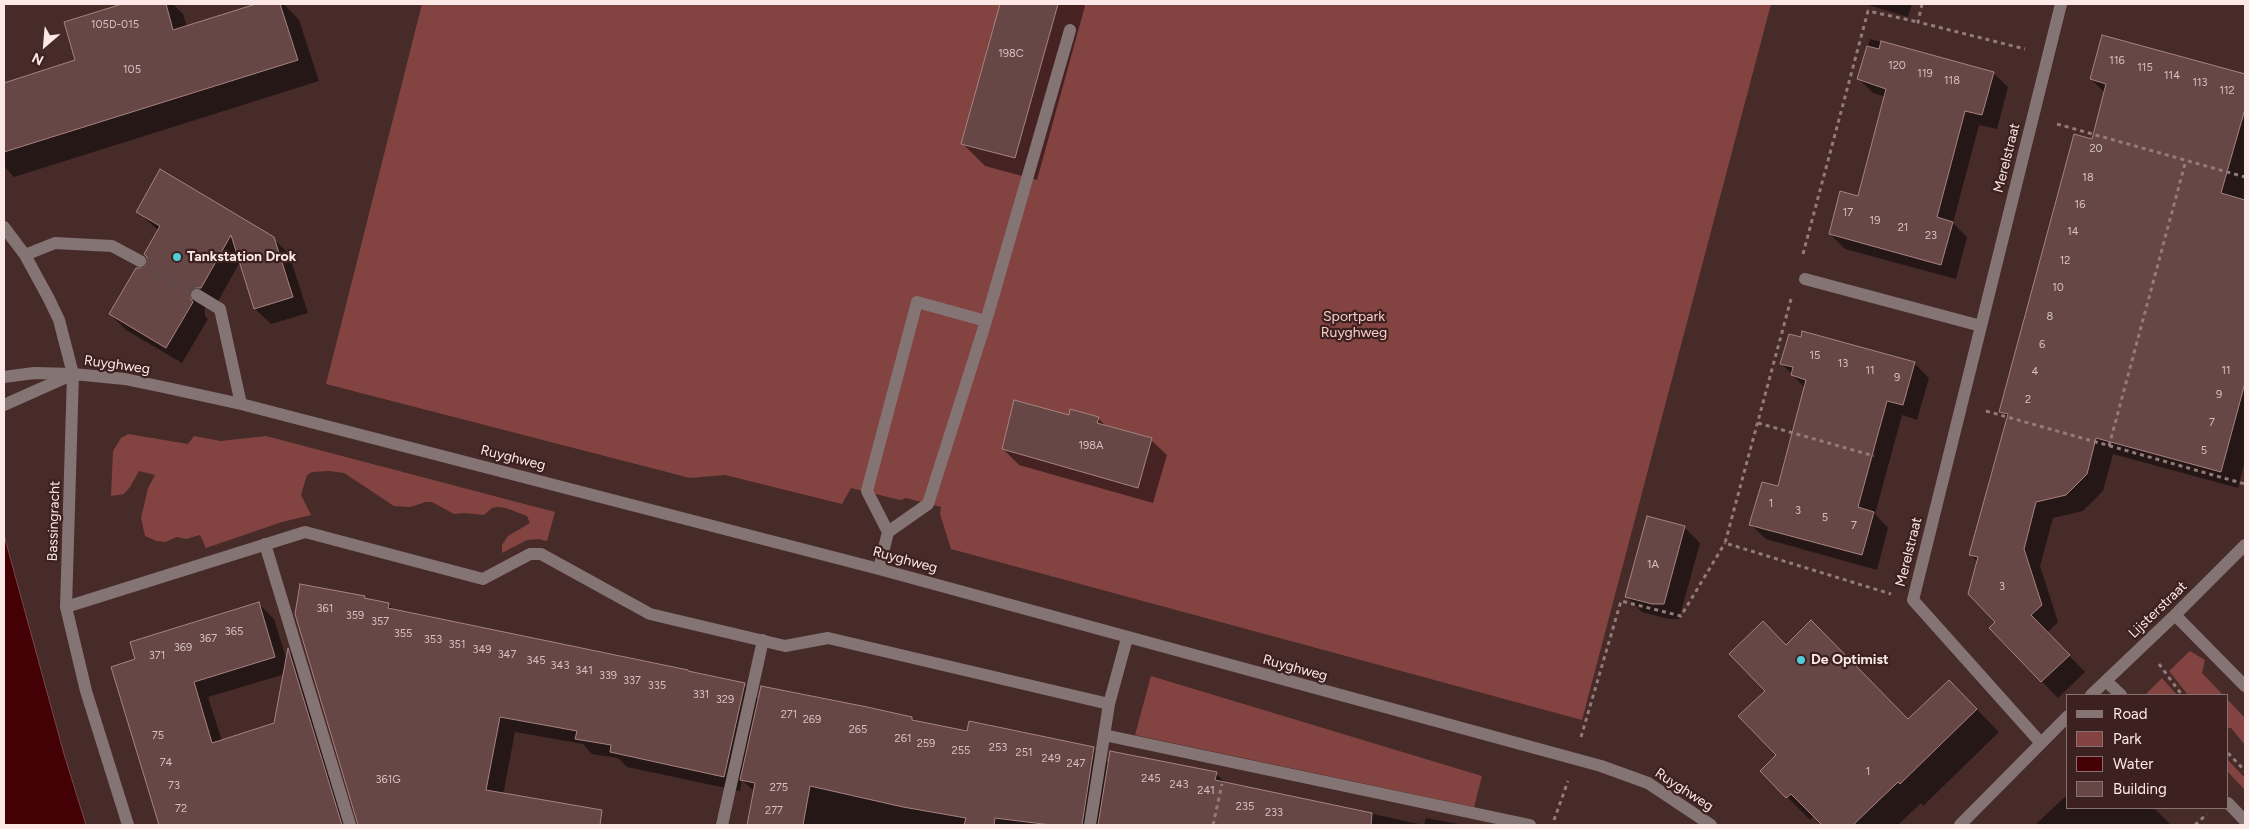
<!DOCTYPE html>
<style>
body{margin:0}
#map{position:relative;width:2249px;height:829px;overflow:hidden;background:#472b29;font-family:Figtree,sans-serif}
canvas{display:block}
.frame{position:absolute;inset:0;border:5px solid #fce9e7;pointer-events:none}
.legend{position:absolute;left:2066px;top:694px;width:162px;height:115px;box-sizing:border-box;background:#3c2120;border:1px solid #897170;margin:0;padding:6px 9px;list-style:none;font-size:15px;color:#fce9e7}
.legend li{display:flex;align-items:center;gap:10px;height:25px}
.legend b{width:25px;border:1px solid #897170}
.north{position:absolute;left:20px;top:20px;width:50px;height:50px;-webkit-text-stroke:4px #3c2120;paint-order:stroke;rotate:207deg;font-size:14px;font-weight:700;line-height:20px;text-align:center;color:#fce9e7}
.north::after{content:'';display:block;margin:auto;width:18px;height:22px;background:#fce9e7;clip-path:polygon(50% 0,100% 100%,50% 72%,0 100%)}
</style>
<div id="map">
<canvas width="2249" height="829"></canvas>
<div class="frame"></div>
<ul class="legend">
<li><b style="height:6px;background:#847473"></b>Road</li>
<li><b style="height:14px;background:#834341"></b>Park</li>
<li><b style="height:14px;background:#430005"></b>Water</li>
<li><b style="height:14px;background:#664746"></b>Building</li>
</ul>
<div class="north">N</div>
</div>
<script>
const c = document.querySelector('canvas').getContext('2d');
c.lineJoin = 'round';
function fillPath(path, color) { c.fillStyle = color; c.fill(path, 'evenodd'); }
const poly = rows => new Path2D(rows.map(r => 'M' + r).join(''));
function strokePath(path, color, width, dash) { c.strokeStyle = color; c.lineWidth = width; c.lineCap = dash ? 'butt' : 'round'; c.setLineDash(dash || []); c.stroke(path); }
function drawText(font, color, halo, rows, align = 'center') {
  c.font = font + ' Figtree,sans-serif'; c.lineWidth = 4.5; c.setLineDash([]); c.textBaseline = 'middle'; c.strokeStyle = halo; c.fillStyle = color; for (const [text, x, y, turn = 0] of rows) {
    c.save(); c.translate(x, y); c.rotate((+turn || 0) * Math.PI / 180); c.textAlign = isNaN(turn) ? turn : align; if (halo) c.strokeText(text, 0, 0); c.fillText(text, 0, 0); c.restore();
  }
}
const green = poly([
 [422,4,1771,4,1582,720,951,549,940,514,941,507,906,498,900,500,851,488,842,504,725,475,690,478,326,384],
 [128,434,188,444,194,436,221,441,266,436,555,512,547,541,539,539,527,540,502,553,502,545,508,536,530,523,527,516,506,508,497,507,492,508,484,515,464,513,454,514,432,502,426,502,410,507,394,506,344,473,329,471,312,472,307,475,301,495,311,515,282,522,206,548,200,535,186,539,177,537,165,542,157,541,145,536,141,518,148,488,155,475,139,471,130,487,124,494,111,496,113,451,121,438],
 [2190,651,2205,660,2202,673,2223,695,2188,695,2169,671],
 [1151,676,1482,776,1474,807,1135,735],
 [2162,678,2177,695,2145,695],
 [2228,700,2245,718,2245,745,2231,728,2228,728],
 [2228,760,2245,778,2245,790,2228,772]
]);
const water = poly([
 [4,535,64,754,86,825,4,825,4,535]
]);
const shadow = poly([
 [126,4,173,4,183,14,187,27,260,4,284,4,299,20,319,81,14,177,4,166,4,84,77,61,66,23],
 [1001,4,1083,4,1085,6,1037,180,985,166,962,143],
 [1865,4,1912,4,1908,17],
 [2102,37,2245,76,2245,460,2238,488,2113,454,2103,491,2083,511,2053,518,2040,566,2058,622,2047,633,2085,672,2058,698,1990,628,1997,622,1978,562,1971,555,2008,419,2000,411,2093,141,2105,93,2091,79],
 [1870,39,1993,73,2008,87,1997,129,1979,125,1953,223,1967,237,1956,279,1845,249,1830,234,1859,197,1886,97,1873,93,1859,79],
 [138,212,273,238,289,254,308,313,271,324,255,309,240,262,217,303,205,307,205,316,208,319,182,363,126,330,110,314,149,265,159,231],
 [1914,363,1929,378,1917,420,1902,415,1875,514,1888,528,1877,570,1766,539,1751,525,1779,488,1805,388,1782,364],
 [1070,417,1098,418,1107,427,1151,440,1167,455,1153,503,1019,465,1003,449],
 [1684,527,1700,543,1679,619,1669,619,1642,612,1627,597],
 [364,597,367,600,388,604,394,610,744,685,759,700,912,718,915,722,968,732,1093,748,1109,764,1216,774,1226,783,1340,807,1424,825,1426,818,1464,825,748,825,755,792,742,780,740,791,627,767,618,758,592,754,583,744,515,732,503,795,568,818,567,825,359,825,296,613],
 [258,603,274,619,287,661,289,651,303,665,352,825,161,825,112,668,137,660],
 [285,674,275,724,222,741,208,697],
 [1786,646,1908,721,1949,681,1999,732,1923,806,1921,803,1898,825,1823,825,1814,816,1810,820,1762,771,1778,755,1766,691],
 [2068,794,2068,808,2154,808,2171,825,2035,825]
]);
const building = poly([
 [122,4,166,4,173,30,256,4,280,4,298,60,4,152,4,83,75,60,64,22,122,4],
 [1000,4,1058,4,1015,158,961,144,1000,4],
 [2102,35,2245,74,2245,109,2221,193,2245,200,2245,383,2221,472,2096,438,2087,474,2066,495,2036,502,2024,549,2042,605,2031,615,2070,655,2041,682,1989,628,1995,622,1968,594,1978,557,1969,555,2008,414,1999,412,2074,134,2092,139,2106,84,2090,79,2102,35],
 [1881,41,1994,72,1982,115,1965,111,1937,217,1953,222,1941,265,1829,234,1840,191,1858,196,1886,89,1857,79,1867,46,1879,49,1881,41],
 [160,169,274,237,293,297,254,309,231,235,201,288,194,288,190,291,190,298,193,302,166,348,109,314,136,268,144,268,147,264,147,257,144,254,160,226,136,212,160,169],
 [1802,331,1915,362,1903,405,1887,401,1858,507,1874,512,1862,555,1749,525,1762,482,1778,486,1806,380,1791,375,1793,367,1780,364,1789,334,1801,337,1802,331],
 [1014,400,1069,415,1070,409,1099,417,1097,423,1152,438,1138,488,1002,449,1014,400],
 [1647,516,1685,526,1664,604,1652,604,1625,597,1647,516],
 [300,584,365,596,364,598,389,603,388,608,688,670,688,671,745,683,724,777,610,752,611,745,575,739,577,731,500,717,486,790,602,810,600,825,358,825,295,614,300,584],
 [259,602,275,657,194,682,212,743,274,723,288,648,342,825,159,825,111,667,135,659,130,642,259,602],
 [1811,620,1908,719,1949,680,1977,709,1900,784,1898,782,1853,825,1822,825,1791,794,1786,798,1760,771,1776,755,1738,716,1765,691,1729,654,1763,621,1786,645,1811,620],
 [761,686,867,707,912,717,912,720,967,731,969,721,1094,747,1082,825,1051,825,995,818,994,825,964,825,966,818,903,807,810,786,803,825,747,825,755,783,740,780,761,686],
 [1110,751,1217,772,1215,780,1372,813,1371,825,1098,825,1110,751]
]);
const minorTunnel = poly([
 [140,261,197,295]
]);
const path = poly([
 [1922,4,1918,22,2025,49],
 [2057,124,2245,177],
 [1803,254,1868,11,1918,22],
 [1791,299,1725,543,1891,594],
 [1986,411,2245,484],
 [1758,423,1874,456],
 [2109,446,2186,160],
 [2159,664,2182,695],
 [1581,737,1621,601,1681,616,1725,543],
 [2228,753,2245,771],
 [1554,820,1568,781],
 [1213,825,1222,784],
 [2195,825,2207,814]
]);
const minor = poly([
 [4,227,25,255,49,299,59,320,73,374,66,607,86,691,128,825],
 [25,255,55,243,112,246,140,261],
 [1805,279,1981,326],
 [197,295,220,309,241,404],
 [4,377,34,373,73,374,125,379,168,388,241,404,879,569,1601,766,1648,783,1711,825],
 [4,405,69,376],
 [888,532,867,491,917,302,986,321],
 [265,544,350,825],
 [879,569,888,532,928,504,986,321,1070,30],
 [66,607,305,532,483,579,530,554,541,554,650,614,785,646,828,638,1109,704],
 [2175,615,2245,686],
 [2106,681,2121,695],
 [2091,695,2175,615,2245,545],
 [1104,735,1530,825],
 [2040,742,1913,600,2061,4],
 [2228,803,2245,821],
 [722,825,763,640],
 [1090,825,1109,704,1127,638],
 [1960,825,2068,716]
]);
const markers = [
 [177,257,5,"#52ccd6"],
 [1801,660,5,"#52ccd6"]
];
const numberNames = [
 ["105D-015",115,25],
 ["198C",1011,54],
 ["116",2117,61],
 ["120",1897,66],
 ["115",2145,68],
 ["105",132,70],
 ["119",1925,74],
 ["114",2172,76],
 ["118",1952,81],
 ["113",2200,83],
 ["112",2227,91],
 ["20",2096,149],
 ["18",2088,178],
 ["16",2080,205],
 ["17",1848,213],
 ["19",1875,221],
 ["21",1903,228],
 ["14",2073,232],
 ["23",1931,236],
 ["12",2065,261],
 ["10",2058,288],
 ["8",2050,317],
 ["6",2042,345],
 ["15",1815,356],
 ["13",1843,364],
 ["11",1870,371],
 ["11",2226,371],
 ["4",2035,372],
 ["9",1897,378],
 ["9",2219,395],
 ["2",2028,400],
 ["7",2212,423],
 ["198A",1091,446],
 ["5",2204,451],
 ["1",1771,504],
 ["3",1798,511],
 ["5",1825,518],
 ["7",1854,526],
 ["1A",1653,565],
 ["3",2002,587],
 ["361",325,609],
 ["359",355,616],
 ["357",380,622],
 ["365",234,632],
 ["355",403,634],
 ["367",208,639],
 ["353",433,640],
 ["351",457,645],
 ["369",183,648],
 ["349",482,650],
 ["347",507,655],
 ["371",157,656],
 ["345",536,661],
 ["343",560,666],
 ["341",584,671],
 ["339",608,676],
 ["337",632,681],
 ["335",657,686],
 ["331",701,695],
 ["329",725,700],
 ["271",789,715],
 ["269",812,720],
 ["265",858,730],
 ["75",158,736],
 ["261",903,739],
 ["259",926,744],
 ["253",998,748],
 ["255",961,751],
 ["251",1024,753],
 ["249",1051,759],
 ["74",166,763],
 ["247",1076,764],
 ["1",1868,772],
 ["245",1151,779],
 ["361G",388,780],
 ["243",1179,785],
 ["73",174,786],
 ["275",779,788],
 ["241",1206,791],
 ["235",1245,807],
 ["72",181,809],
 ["277",774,811],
 ["233",1274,813]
];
const streetNames = [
 ["Merelstraat",2007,158,-76],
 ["Ruyghweg",117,365,8],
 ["Ruyghweg",513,458,14],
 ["Bassingracht",54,521,-88],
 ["Merelstraat",1909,552,-76],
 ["Ruyghweg",905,560,15],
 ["Lijsterstraat",2158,610,-44],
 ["Ruyghweg",1295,668,15],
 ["Ruyghweg",1684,790,33]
];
const poiNames = [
 ["Tankstation Drok",187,257],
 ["De Optimist",1811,660]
];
const parkNames = [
 ["Sportpark",1354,317],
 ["Ruyghweg",1354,333]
];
fillPath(green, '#834341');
fillPath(water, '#430005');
strokePath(water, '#7a4649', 1);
fillPath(shadow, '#0007');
fillPath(building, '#664746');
strokePath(building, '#a68381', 1);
strokePath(minorTunnel, '#624846', 12, [12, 6]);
strokePath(path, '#937b79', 3, [4, 4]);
strokePath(minor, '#847473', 12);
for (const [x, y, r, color] of markers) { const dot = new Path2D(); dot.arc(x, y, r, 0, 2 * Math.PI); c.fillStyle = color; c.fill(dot); strokePath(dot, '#3c2120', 2); }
drawText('11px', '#d6c0bf', null, numberNames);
drawText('14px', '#fce9e7', '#3c2120', streetNames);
drawText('bold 14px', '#fce9e7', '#3c2120', poiNames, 'left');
drawText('14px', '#fcceca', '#3c2120', parkNames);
</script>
